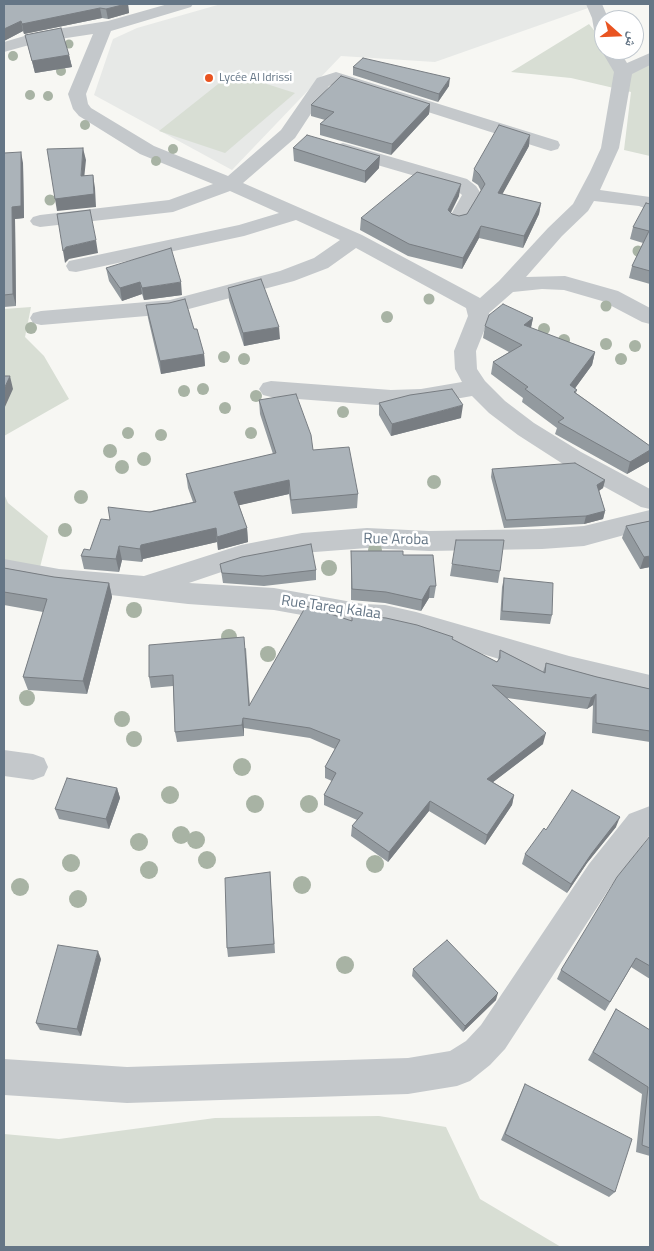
<!DOCTYPE html>
<meta charset="utf-8">
<style>
body{margin:0}
#map{position:relative;width:654px;height:1251px;overflow:hidden;background:#f7f7f3;font-family:"Titillium Web","Noto Naskh Arabic",sans-serif}
canvas{display:block}
.frame{position:absolute;inset:0;border:5px solid #657686;pointer-events:none}
.north{position:absolute;left:594px;top:10px;width:50px;height:50px;box-sizing:border-box;background:#fff;border:1px solid #c1c8cf;border-radius:50%;rotate:110deg;font-size:14px;font-weight:700;line-height:20px;text-align:center;color:#657686}
.north::after{content:'';display:block;margin:auto;width:18px;height:22px;background:#e95421;clip-path:polygon(50% 0,100% 100%,50% 72%,0 100%)}
</style>
<div id="map">
<canvas width="654" height="1251"></canvas>
<div class="frame"></div>
<div class="north">ش</div>
</div>
<script>
const c = document.querySelector('canvas').getContext('2d');
c.lineJoin = 'round';
function fillPath(path, color) { c.fillStyle = color; c.fill(path, 'evenodd'); }
const poly = rows => new Path2D(rows.map(r => 'M' + r).join(''));
function strokePath(path, color, width, dash) { c.strokeStyle = color; c.lineWidth = width; c.lineCap = dash ? 'butt' : 'round'; c.setLineDash(dash || []); c.stroke(path); }
function drawText(font, color, halo, rows, align = 'center') {
  c.font = font + ' "Titillium Web",sans-serif'; c.lineWidth = 5; c.setLineDash([]); c.textBaseline = 'middle'; c.strokeStyle = halo; c.fillStyle = color; for (const [text, x, y, turn = 0] of rows) {
    c.save(); c.translate(x, y); c.rotate((+turn || 0) * Math.PI / 180); c.textAlign = isNaN(turn) ? turn : align; if (halo) c.strokeText(text, 0, 0); c.fillText(text, 0, 0); c.restore();
  }
}
const built = poly([
 [221,4,588,4,591,7,435,62,341,56,232,170,94,95,113,39,137,28]
]);
const green = poly([
 [589,24,604,43,604,50,627,71,650,61,650,156,624,150,631,92,571,78,511,72],
 [232,73,295,93,225,153,159,131],
 [31,307,25,337,44,356,69,399,4,436,4,309],
 [4,494,8,503,48,536,38,575,4,570],
 [379,1116,446,1127,480,1199,561,1247,4,1247,4,1134,59,1139,215,1118]
]);
const minor = poly([
 [168,4,193,4,191,7,111,31,86,94,88,104,91,108,154,146,228,176,281,130,317,78,336,72,558,141,560,145,558,149,551,151,544,149,337,83,329,86,295,138,243,183,362,235,480,298,499,281,548,228,573,204,590,172,601,148,614,72,601,50,604,46,604,50,619,50,627,63,650,53,650,65,632,74,619,148,600,190,650,197,650,210,639,206,594,201,588,211,562,236,526,277,565,276,618,291,650,308,650,324,642,322,602,301,564,290,542,289,513,292,489,313,490,316,476,351,477,369,485,381,505,401,534,423,581,452,650,489,650,509,641,507,563,464,518,435,489,413,472,396,421,405,391,406,271,397,263,395,259,389,263,383,271,381,391,390,421,389,462,382,455,369,454,351,468,316,466,308,356,248,328,268,294,281,170,314,41,325,33,323,30,318,33,313,41,311,170,300,280,271,314,258,340,240,296,220,244,236,76,272,69,271,66,266,69,261,239,225,279,213,230,191,173,212,40,227,33,225,30,221,33,217,40,215,169,200,213,184,140,154,79,116,73,109,68,94,93,34,40,42,4,52,4,42,38,32,108,21,168,4],
 [586,4,602,4,608,18,609,20,604,20,604,46,598,45,596,41,592,18,586,4],
 [343,143,467,179,476,186,482,195,465,224,458,226,451,224,448,220,462,195,453,187,336,153,334,149,336,145,343,143],
 [650,510,650,528,584,546,542,549,429,551,367,548,302,553,242,565,189,583,274,588,363,604,385,605,416,612,569,656,650,675,650,699,569,680,416,634,385,627,363,626,274,610,188,604,59,589,4,579,4,559,59,569,144,576,241,545,302,533,367,528,429,531,542,529,584,526,650,510],
 [4,750,33,754,44,758,48,767,44,776,33,780,4,776,4,750],
 [650,806,650,835,611,886,505,1049,490,1065,470,1081,457,1086,408,1094,127,1103,4,1095,4,1059,127,1067,408,1058,450,1051,466,1041,481,1025,589,864,629,814,650,806]
]);
const trees = [
 [69,44,4.5],
 [13,56,5],
 [61,71,5],
 [30,95,5],
 [48,96,5],
 [85,125,5],
 [173,149,5],
 [156,161,5],
 [50,200,5.5],
 [638,251,5.5],
 [429,299,5.5],
 [606,306,5.5],
 [387,317,6],
 [31,328,6],
 [544,329,6],
 [564,340,6],
 [606,344,6],
 [635,346,6],
 [224,357,6],
 [244,359,6],
 [621,359,6],
 [203,389,6],
 [184,391,6],
 [256,396,6],
 [225,408,6],
 [343,412,6],
 [128,433,6],
 [251,433,6],
 [161,435,6],
 [110,451,7],
 [144,459,7],
 [122,467,7],
 [434,482,7],
 [81,497,7],
 [65,530,7],
 [375,550,7],
 [329,568,8],
 [134,610,8],
 [229,637,8],
 [268,654,8],
 [27,698,8],
 [122,719,8],
 [134,739,8],
 [242,767,9],
 [170,795,9],
 [255,804,9],
 [309,804,9],
 [181,835,9],
 [196,840,9],
 [139,842,9],
 [207,860,9],
 [71,863,9],
 [375,864,9],
 [149,870,9],
 [302,885,9],
 [20,887,9],
 [78,899,9],
 [345,965,9]
];
const wall = poly([
 [4,4,128,4,129,13,108,19,102,18,24,34,23,31,4,41],
 [25,35,69,55,72,67,35,73],
 [353,67,449,86,438,102,353,75],
 [430,104,429,114,391,155,320,135,320,124,325,120,311,116,311,105],
 [529,146,502,194,541,203,539,214,523,248,479,238,462,269,408,256,360,230,361,218,459,196,451,213,452,214,459,216,467,214,481,191,478,185,472,181,474,169],
 [293,148,379,168,365,183,294,161],
 [4,153,23,163,24,218,15,219,16,306,4,307],
 [650,204,650,284,629,278,632,266,643,243,630,239,633,227],
 [106,268,182,295,144,300,142,294,122,301,109,281],
 [228,288,280,339,244,346,229,300],
 [146,305,194,329,204,354,205,366,161,374,148,318],
 [533,318,531,328,595,352,592,365,575,388,577,390,576,393,650,446,650,461,627,474,555,434,557,428,522,402,523,398,491,374,493,362,509,352,483,338,485,326],
 [259,400,313,450,358,494,357,508,292,514,289,494,239,505,247,528,248,542,218,550,217,542,143,559,142,562,122,560,119,572,84,569,81,556,90,550,110,520,193,502,188,488,186,474,273,454,260,414],
 [379,403,461,418,391,436,379,415],
 [492,469,605,480,603,488,599,491,605,511,603,519,584,524,504,528,491,477],
 [650,521,650,567,640,569,622,538,626,526],
 [351,551,403,555,436,586,434,598,429,598,421,611,385,603,351,600],
 [220,564,316,570,316,580,264,586,223,583],
 [452,564,500,571,498,583,450,576],
 [4,568,54,577,109,583,112,597,87,694,28,690,23,677,43,612,4,605],
 [504,578,552,615,550,624,500,620,502,587],
 [352,620,452,639,497,662,498,660,500,650,543,672,546,663,597,677,650,689,650,742,592,733,593,705,587,709,507,698,543,744,493,782,514,795,512,805,485,845,429,811,388,862,351,836,352,826,357,820,324,805,324,795,332,781,325,778,325,767,335,749,310,738,244,728,244,736,177,742,175,732,173,686,151,688,149,677,246,648,250,706],
 [117,788,120,798,109,829,59,819,55,809],
 [616,827,587,863,567,893,522,864,525,854,546,830],
 [650,836,650,979,631,967,605,1011,557,979,561,970],
 [270,872,275,953,228,957,227,948],
 [101,959,81,1036,40,1030,36,1023],
 [413,969,496,1000,463,1032,412,976],
 [616,1009,649,1030,650,1027,650,1156,636,1152,642,1094,588,1060],
 [525,1084,615,1192,609,1197,501,1140]
]);
const shadedWall = poly([
 [126,4,128,4,129,13,108,19,106,9],
 [100,8,102,18,24,34,22,24],
 [21,21,23,31,4,41,4,29],
 [69,55,72,67,35,73,32,61],
 [450,78,449,86,438,102,439,94],
 [430,104,429,114,391,155,392,144],
 [530,135,529,146,497,204,498,193],
 [83,148,86,160,83,189,81,176],
 [21,152,23,163,24,218,15,219,16,306,13,294,12,207],
 [380,156,379,168,365,183,365,171],
 [93,175,95,188,96,207,57,211,55,199],
 [461,184,459,196,446,221,448,210],
 [541,203,539,214,523,248,524,236],
 [481,226,479,238,462,269,463,258],
 [96,240,98,253,69,259,65,263,63,251,66,247],
 [140,282,142,294,122,301,120,288],
 [181,282,182,295,144,300,142,288],
 [533,318,530,331,524,325],
 [279,327,280,339,244,346,243,333],
 [595,352,592,365,568,398,570,385],
 [204,354,205,366,161,374,160,361],
 [10,376,13,389,4,409,4,389],
 [463,405,461,418,391,436,392,424],
 [650,450,650,461,627,474,630,462],
 [289,480,289,494,236,506,234,492],
 [605,480,603,488,595,493,597,485],
 [605,511,603,519,584,524,586,516],
 [216,528,217,542,143,559,142,562,140,549,141,545],
 [247,528,248,542,218,550,217,537],
 [119,546,122,560,119,572,116,559],
 [650,556,650,567,640,569,644,557],
 [109,583,112,597,87,694,83,681],
 [430,586,429,598,421,611,422,600],
 [596,694,593,705,587,709,591,698],
 [243,718,244,728,244,736,242,725],
 [546,733,543,744,484,789,487,779],
 [117,788,120,798,109,829,106,819],
 [514,795,512,805,485,845,487,835],
 [430,801,429,811,388,862,389,852],
 [620,817,616,827,587,863,567,893,571,884,592,853],
 [98,951,101,959,81,1036,77,1029],
 [498,993,496,1000,463,1032,465,1026]
]);
const building = poly([
 [4,4,126,4,106,9,100,8,22,24,21,21,4,29,4,4],
 [61,28,69,55,32,61,25,35,61,28],
 [363,58,450,78,439,94,353,67,363,58],
 [341,76,430,104,392,144,320,124,334,112,311,105,341,76],
 [499,125,530,135,498,193,541,203,524,236,481,226,463,258,409,244,361,218,417,172,461,184,448,210,452,214,459,216,467,214,485,184,479,174,474,169,499,125],
 [307,135,380,156,365,171,293,148,307,135],
 [83,148,81,176,93,175,94,194,55,199,47,149,83,148],
 [21,152,21,206,12,207,13,294,4,295,4,153,21,152],
 [646,203,650,204,650,271,632,266,649,231,633,227,646,203],
 [90,210,96,240,66,247,63,251,57,214,90,210],
 [171,248,181,282,142,288,140,282,120,288,106,268,171,248],
 [261,279,279,327,243,333,228,288,261,279],
 [185,299,194,329,197,329,204,354,160,361,146,305,169,303,185,299],
 [503,304,533,318,524,325,595,352,570,385,577,390,574,392,650,446,650,450,630,462,558,422,564,418,525,389,528,387,493,362,522,345,485,326,489,315,503,304],
 [4,376,10,376,4,389,4,376],
 [452,389,463,405,392,424,379,403,410,395,452,389],
 [296,394,311,435,313,450,349,447,358,494,291,500,289,480,234,492,247,528,217,537,216,528,141,545,140,549,119,546,116,559,81,556,84,549,90,550,101,519,110,520,108,507,150,512,196,502,186,474,276,453,259,400,296,394],
 [575,463,605,480,597,485,605,511,586,516,506,520,492,469,575,463],
 [650,521,650,556,644,557,626,526,650,521],
 [456,540,504,540,500,571,452,564,456,540],
 [311,544,316,570,263,576,222,573,220,564,242,557,311,544],
 [351,551,403,551,403,555,433,555,436,586,430,586,422,600,386,592,352,589,351,551],
 [4,568,54,577,109,583,83,681,23,677,47,599,4,592,4,568],
 [504,578,553,583,552,615,502,611,504,578],
 [306,606,352,621,352,615,386,618,417,625,453,637,452,639,497,662,500,658,500,650,545,673,546,663,597,677,650,689,650,731,596,723,596,694,591,698,492,685,546,733,487,779,514,795,487,835,430,801,389,852,352,826,363,813,324,795,336,773,325,767,340,740,310,728,243,718,242,725,175,732,173,675,149,677,149,645,244,637,249,706,306,606],
 [67,778,117,788,106,819,55,809,67,778],
 [572,790,620,817,592,853,571,884,525,854,544,828,546,830,572,790],
 [650,836,650,966,636,958,610,1002,561,970,617,877,650,836],
 [270,872,274,944,227,948,225,878,270,872],
 [447,940,498,993,465,1026,413,969,447,940],
 [58,945,98,951,77,1029,36,1023,58,945],
 [616,1009,650,1030,650,1148,642,1145,648,1087,593,1052,616,1009],
 [525,1084,632,1139,615,1192,505,1134,525,1084]
]);
const markers = [
 [209,78,5,"#e95421"]
];
const farPoinames = [
 ["Lycée Al Idrissi",219,78]
];
const streetNames = [
 ["Rue Aroba",396,540,1],
 ["Rue Tareq Kalaa",331,608,8]
];
fillPath(built, '#e7e9e7');
fillPath(green, '#d8ded4');
fillPath(minor, '#c4c8cb');
c.fillStyle = '#a8b3a4';
for (const [x, y, r] of trees) { c.beginPath(); c.arc(x, y, r, 0, 2 * Math.PI); c.fill(); }
fillPath(wall, '#939a9f');
fillPath(shadedWall, '#787d82');
fillPath(building, '#abb3b9');
strokePath(building, '#787d82', 1);
for (const [x, y, r, color] of markers) { const dot = new Path2D(); dot.arc(x, y, r, 0, 2 * Math.PI); c.fillStyle = color; c.fill(dot); strokePath(dot, '#fff', 2); }
drawText('12px', '#657686', '#fff', farPoinames, 'left');
drawText('15px', '#657686', '#fff', streetNames);
</script>
